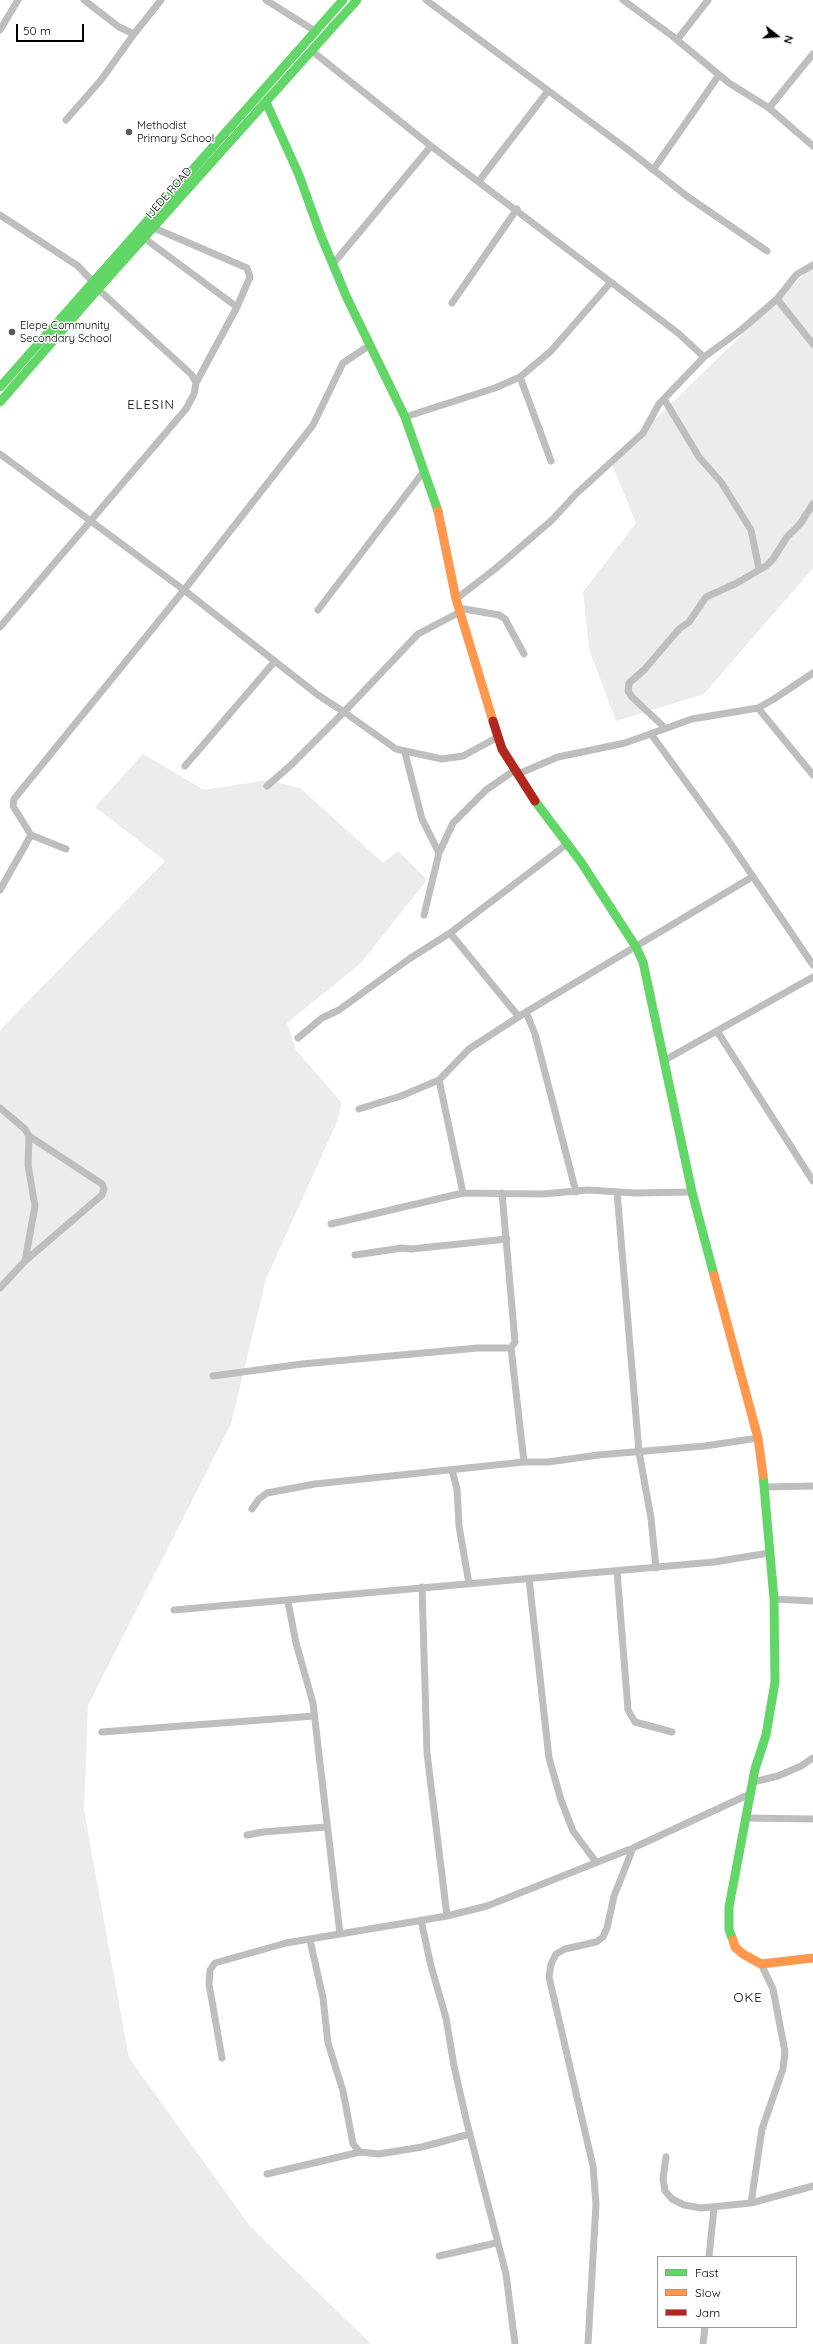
<!DOCTYPE html>
<style>
body{margin:0}
#map{position:relative;width:813px;height:2344px;overflow:hidden;background:#fff;font-family:Quicksand,sans-serif}
canvas{display:block}
.legend{position:absolute;left:657px;top:2256px;width:140px;height:72px;box-sizing:border-box;background:#fff;border:1px solid #999;margin:0;padding:5px 7px;list-style:none;font-size:12px;color:#000}
.legend li{display:flex;align-items:center;gap:8px;height:20px}
.legend b{width:20px;border:1px solid #999}
.north{position:absolute;left:757px;top:16px;width:40px;height:40px;-webkit-text-stroke:3px #fff;paint-order:stroke;rotate:107deg;font-size:11px;font-weight:700;line-height:16px;text-align:center;color:#000}
.north::after{content:'';display:block;margin:auto;width:14px;height:18px;background:#000;clip-path:polygon(50% 0,100% 100%,50% 72%,0 100%)}
.scale{position:absolute;left:16px;top:24px;width:68px;height:18px;box-sizing:border-box;border:2px solid #000;border-top:0;padding-left:5px;font-size:12px;line-height:14px;white-space:nowrap;color:#000;-webkit-text-stroke:3px #fff;paint-order:stroke}
</style>
<div id="map">
<canvas width="813" height="2344"></canvas>
<ul class="legend">
<li><b style="height:5px;background:#63d668"></b>Fast</li>
<li><b style="height:5px;background:#ff974d"></b>Slow</li>
<li><b style="height:5px;background:#b3261e"></b>Jam</li>
</ul>
<div class="north">N</div>
<div class="scale">50 m</div>
</div>
<script>
const c = document.querySelector('canvas').getContext('2d');
c.lineJoin = 'round';
function fillPath(path, color) { c.fillStyle = color; c.fill(path, 'evenodd'); }
const poly = rows => new Path2D(rows.map(r => 'M' + r).join(''));
function strokePath(path, color, width, dash) { c.strokeStyle = color; c.lineWidth = width; c.lineCap = dash ? 'butt' : 'round'; c.setLineDash(dash || []); c.stroke(path); }
function drawText(font, color, halo, rows, align = 'center') {
  c.font = font + ' Quicksand,sans-serif'; c.lineWidth = 3; c.setLineDash([]); c.textBaseline = 'middle'; c.strokeStyle = halo; c.fillStyle = color; for (const [text, x, y, turn = 0] of rows) {
    c.save(); c.translate(x, y); c.rotate((+turn || 0) * Math.PI / 180); c.textAlign = isNaN(turn) ? turn : align; if (halo) c.strokeText(text, 0, 0); c.fillText(text, 0, 0); c.restore();
  }
}
const green = poly([
 [813,266,813,568,704,694,616,721,589,649,583,592,636,523,611,462],
 [143,754,204,790,267,780,300,788,383,863,398,851,427,880,360,964,287,1023,296,1050,342,1103,337,1122,266,1279,231,1424,88,1705,84,1810,129,2058,250,2226,371,2344,0,2344,0,1030,165,861,95,807]
]);
const street = poly([
 [84,0,119,27,134,34,161,0],
 [266,0,315,31],
 [426,0,627,149,688,197,767,251],
 [623,0,671,35,729,83,769,108,813,146],
 [0,30,18,0],
 [677,40,708,0],
 [312,51,431,146,678,333,704,357],
 [769,108,813,54],
 [66,120,101,80,134,34],
 [653,170,719,75],
 [479,181,548,91],
 [0,215,78,266,92,281],
 [154,228,247,268,250,277,237,307],
 [144,238,237,307,196,383],
 [333,264,431,146],
 [777,299,813,344],
 [452,303,517,209],
 [520,377,551,461],
 [664,399,699,457,721,482,751,530,759,569],
 [405,417,495,388,520,377,551,351,611,282],
 [0,454,184,590,318,695,344,712,418,634,460,612],
 [456,599,495,569,552,520,576,494,643,433,659,404,704,357,741,330,777,299,797,274,813,265],
 [459,608,499,615,505,619,524,654],
 [318,610,424,471],
 [0,627,186,409,194,394,196,383,192,375,98,289],
 [758,708,813,775],
 [665,728,632,697,628,691,629,683,644,670,679,629,689,622,706,597,737,583,766,566,773,559,787,537,800,524,813,504],
 [651,734,726,837,813,965],
 [405,753,422,819,439,853],
 [185,766,275,661],
 [518,774,558,757,625,743,692,719,758,708,774,699,813,673],
 [267,786,290,766,344,712,396,749,442,759,463,756,498,737],
 [66,849,31,835,13,806,14,799,184,590,313,425,343,363,370,345],
 [0,890,31,835],
 [424,915,439,853,453,823,486,790,515,770],
 [450,933,519,1017],
 [526,1012,535,1034,576,1192],
 [717,1031,813,1181],
 [298,1038,322,1018,339,1010,409,959,450,933,567,844],
 [665,1060,813,977],
 [439,1080,463,1193],
 [0,1108,25,1129,29,1136,102,1184,104,1189,102,1195,25,1261,0,1288],
 [359,1109,401,1096,439,1080,469,1049,526,1012,752,877],
 [617,1192,639,1452,651,1518,656,1568],
 [331,1224,463,1193,543,1194,588,1190,635,1193,692,1192],
 [355,1255,402,1248,411,1249,507,1239],
 [25,1261,35,1206,28,1165,29,1136],
 [511,1348,524,1462],
 [213,1376,302,1364,478,1348,511,1348,515,1342,502,1193],
 [452,1470,457,1489,459,1526,469,1584],
 [765,1487,813,1486],
 [252,1509,259,1499,267,1493,315,1484,524,1462,548,1462,598,1455,705,1446,758,1438],
 [617,1571,628,1710,635,1722,672,1732],
 [529,1579,549,1758,561,1800,573,1831,596,1862],
 [422,1587,427,1753,447,1916],
 [774,1599,813,1601],
 [288,1602,296,1643,313,1703,340,1934],
 [174,1610,714,1562,769,1553],
 [102,1732,314,1716],
 [753,1782,778,1776,801,1766,813,1758],
 [747,1818,813,1819],
 [247,1835,263,1832,326,1827],
 [421,1920,431,1966,446,2018,454,2066,466,2119,506,2274,515,2344],
 [310,1940,323,1998,328,2043,343,2091,353,2144,360,2152,379,2154,422,2147,470,2134],
 [222,2058,209,1984,210,1970,215,1963,286,1943,447,1916,487,1906,633,1848,752,1793],
 [666,2157,663,2179,665,2191,672,2199,684,2205,701,2208,751,2203,813,2186],
 [267,2174,360,2152],
 [751,2203,762,2129,783,2069,785,2052,773,1989,761,1964],
 [439,2256,496,2243],
 [709,2257,714,2208],
 [588,2344,596,2204,593,2166,549,1977,551,1964,556,1954,565,1949,596,1942,603,1937,607,1928,614,1896,633,1848],
 [703,2344,705,2327]
]);
const fast = poly([
 [266,102,299,175,321,236,347,298,405,417,438,511],
 [0,387,343,0],
 [0,402,98,289,357,0],
 [535,801,581,862,636,947,643,962,692,1192,714,1275],
 [733,1940,729,1930,729,1907,755,1769,766,1735,775,1682,774,1599,763,1475]
]);
const slow = poly([
 [438,511,456,599,493,721],
 [714,1275,758,1438,763,1475],
 [733,1940,735,1947,743,1954,761,1964,813,1958]
]);
const jam = poly([
 [493,721,502,749,535,801]
]);
const markers = [
 [129,132,4,"#595959"],
 [12,332,4,"#595959"]
];
const poiNames = [
 ["Methodist",137,126],
 ["Primary School",137,139],
 ["Elepe Community",20,326],
 ["Secondary School",20,339]
];
const streetNames = [
 ["IJEDE ROAD",169,193,-49]
];
const quarterNames = [
 ["ELESIN",151,405],
 ["OKE",748,1998]
];
fillPath(green, '#ececec');
strokePath(street, '#bebebe', 7);
strokePath(fast, '#63d668', 9);
strokePath(slow, '#ff974d', 9);
strokePath(jam, '#b3261e', 9);
for (const [x, y, r, color] of markers) { const dot = new Path2D(); dot.arc(x, y, r, 0, 2 * Math.PI); c.fillStyle = color; c.fill(dot); strokePath(dot, '#fff', 1.5); }
drawText('11px', '#000', '#fff', poiNames, 'left');
drawText('11px', '#000', '#fff', streetNames);
c.letterSpacing = '1px';
drawText('13px', '#000', '#fff', quarterNames);
c.letterSpacing = '0px';
</script>
